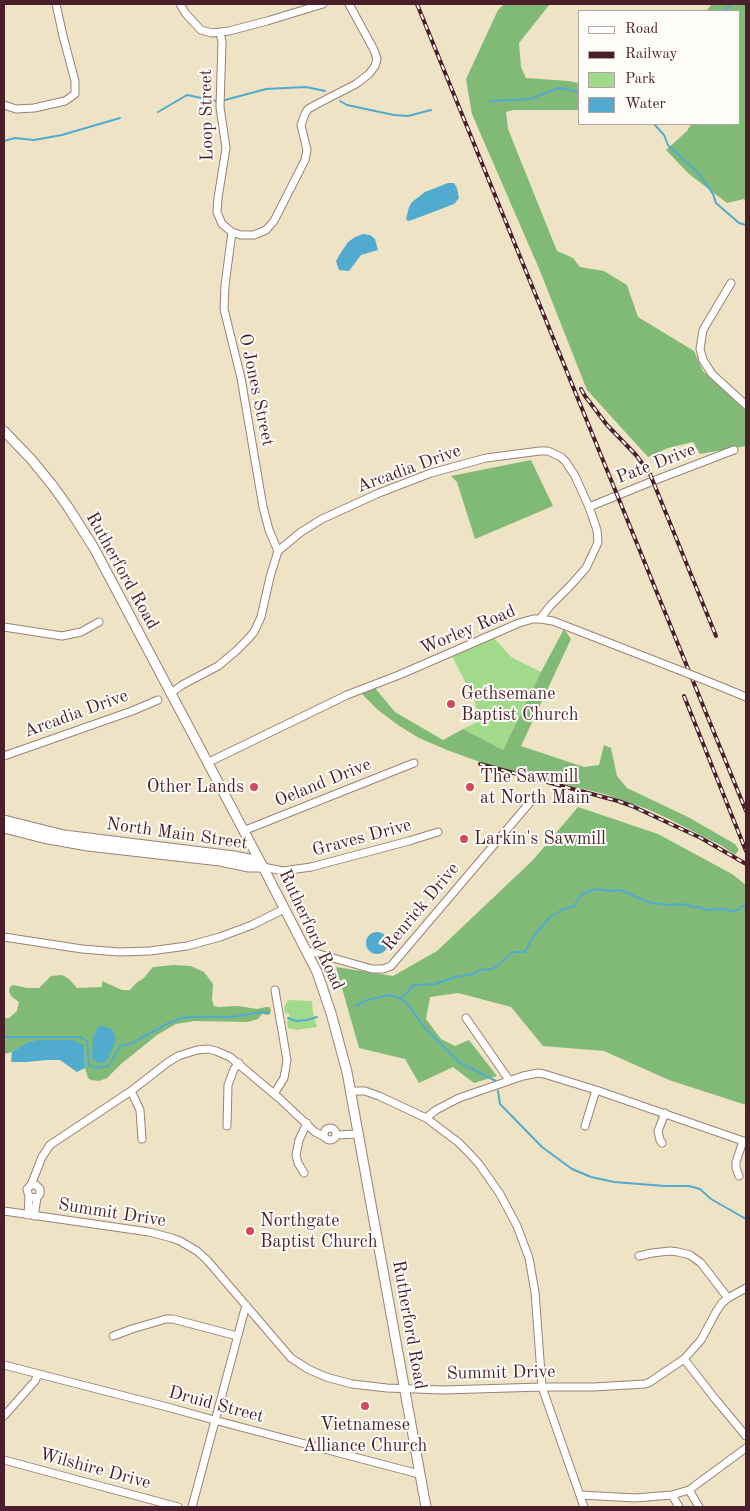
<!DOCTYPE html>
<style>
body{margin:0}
#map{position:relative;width:750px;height:1511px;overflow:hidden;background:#efe3c5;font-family:"Old Standard TT",serif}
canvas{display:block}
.frame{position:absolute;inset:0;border:5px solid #4a1f2b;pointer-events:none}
.legend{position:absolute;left:578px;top:10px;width:162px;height:115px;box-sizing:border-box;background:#fdfcf7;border:1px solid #b5a4a5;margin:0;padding:6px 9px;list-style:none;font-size:15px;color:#4a1f2b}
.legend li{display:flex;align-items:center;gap:10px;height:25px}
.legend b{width:25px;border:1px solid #b5a4a5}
</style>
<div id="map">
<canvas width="750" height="1511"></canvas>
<div class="frame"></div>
<ul class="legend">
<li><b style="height:6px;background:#fff"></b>Road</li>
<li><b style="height:6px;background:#4a1f2b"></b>Railway</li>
<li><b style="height:14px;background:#a2da8b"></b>Park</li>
<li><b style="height:14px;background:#51abcf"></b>Water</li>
</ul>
</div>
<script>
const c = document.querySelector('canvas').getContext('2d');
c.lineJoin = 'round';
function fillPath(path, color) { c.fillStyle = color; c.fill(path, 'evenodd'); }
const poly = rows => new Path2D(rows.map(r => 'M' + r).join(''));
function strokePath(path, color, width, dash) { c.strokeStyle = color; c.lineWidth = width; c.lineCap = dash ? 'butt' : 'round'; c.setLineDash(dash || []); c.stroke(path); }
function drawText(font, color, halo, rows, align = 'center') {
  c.font = font + ' "Old Standard TT",serif'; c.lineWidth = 4; c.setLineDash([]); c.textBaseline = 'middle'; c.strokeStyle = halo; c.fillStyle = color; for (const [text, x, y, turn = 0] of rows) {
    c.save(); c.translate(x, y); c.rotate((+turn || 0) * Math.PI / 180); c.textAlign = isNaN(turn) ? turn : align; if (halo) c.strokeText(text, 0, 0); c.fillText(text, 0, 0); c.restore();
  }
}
const green = poly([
 [494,638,511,657,541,672,503,750,463,729,479,721,474,699,452,656],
 [289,1000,312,1001,313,1013,317,1027,296,1030,288,1028,287,1021,290,1014,285,1013,284,1008,286,1003]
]);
const forest = poly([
 [504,4,550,4,519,43,521,67,526,78,568,81,579,83,579,110,513,110,506,112,508,129,557,251,573,258,580,267,604,271,627,285,638,317,694,351,703,371,746,411,746,446,700,454,693,442,668,448,648,457,587,390,540,271,472,114,466,79,498,10],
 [712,4,746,4,746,201,744,199,727,203,689,174,666,150,687,131,691,124,739,124,739,11,706,11],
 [531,460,553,506,475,539,457,482,451,476],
 [564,629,571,639,521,746,584,767,599,765,604,745,611,748,617,776,627,788,688,817,735,844,739,850,735,855,722,846,669,819,647,809,604,794,491,766,447,750,419,738,398,725,378,710,361,693,375,688,395,712,443,740,463,729,503,750,541,672],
 [578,807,658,834,732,874,746,885,746,1105,669,1080,604,1051,543,1046,511,1007,458,993,430,997,426,1019,441,1039,455,1046,469,1040,497,1076,474,1083,453,1067,419,1083,405,1059,359,1048,336,967,393,976,437,951,533,860],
 [173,965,191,966,204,972,213,984,212,1000,214,1006,219,1007,238,1006,257,1009,266,1007,270,1007,271,1012,269,1015,262,1014,258,1019,247,1022,195,1021,176,1024,157,1035,121,1064,107,1078,99,1081,91,1080,88,1078,85,1068,84,1046,26,1043,12,1052,4,1054,4,1018,9,1018,17,1011,19,1002,12,997,9,992,10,987,13,985,27,988,39,988,51,976,62,975,69,979,77,988,102,987,102,981,122,990,130,990,136,983,144,978,153,967]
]);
const water = poly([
 [448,183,454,183,457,188,459,198,454,204,412,220,408,221,406,219,409,207,412,202,425,192],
 [363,234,370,235,375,239,378,250,361,255,349,271,339,270,336,261,340,254,348,242,355,237],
 '366 943a11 11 0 1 1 22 0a11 11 0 1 1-22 0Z',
 [99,1026,110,1028,113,1031,116,1039,108,1059,103,1063,98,1063,92,1058,93,1037],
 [39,1040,73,1040,84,1045,85,1068,77,1072,60,1060,47,1060,26,1062,11,1062,12,1052,26,1043]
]);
const stream = poly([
 [722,11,733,4],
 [225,100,266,89,306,87,325,91],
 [340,101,347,105,394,115,408,116,431,110],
 [490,101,530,99,559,88,579,92],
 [158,112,187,95,216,101],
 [654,124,664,135,668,145,699,174,713,194,716,203,739,223,746,225],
 [4,141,15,138,34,140,62,135,120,118],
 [400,998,406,994,411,987,416,985,435,984,455,977,474,974,479,970,492,969,497,966,513,952,525,952,531,940,549,918,562,910,574,906,581,895,589,891,597,889,611,891,620,890,648,902,666,905,678,904,688,905,693,907,700,907,706,910,722,909,734,911,738,910,742,906,746,906],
 [356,1006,367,1000,388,995,400,998,409,1006,425,1028,460,1063,496,1081],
 [288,1018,296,1021,307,1020,317,1017],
 [4,1037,80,1037,87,1041,89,1065,96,1068,108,1066,113,1059,120,1046,130,1044,167,1024,181,1018,191,1017,233,1017,261,1012,268,1013],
 [498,1091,500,1104,542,1147,572,1169,591,1177,614,1182,665,1186,689,1186,700,1189,711,1199,746,1219]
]);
const minor = poly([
 [180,4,186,14,201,30,212,33,229,31,267,21,323,4],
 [220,32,222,42,220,107,226,148,218,198,217,212,222,224,232,232,241,235,254,235,266,230,274,221,305,160,307,150,301,125,305,114,308,109,319,103,356,84,369,74,375,66,377,59,374,50,349,4],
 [4,105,16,109,34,108,65,101,75,94,75,81,63,36,56,4],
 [232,232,225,285,224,309,241,378,263,507,269,530,278,551],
 [731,283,703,330,700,349,703,360,712,374,746,405],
 [589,507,653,481,734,450],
 [4,627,62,636,81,632,99,622],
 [712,683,746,697],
 [170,694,182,685,218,666,236,651,248,639,254,632,261,617,270,577,278,551,301,532,322,519,379,493,431,473,486,458,540,451,548,451,561,457,566,462,575,476,589,507,597,530,598,542,596,547,586,568,570,586,550,606,540,619],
 [4,756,132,711,158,700],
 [207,763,347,695,399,675,519,623,533,619,540,619,553,621,679,670],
 [243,831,414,763],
 [263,867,283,871,311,867,409,841,438,832],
 [4,937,82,949,119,952,150,951,187,946,220,937,252,925,284,909],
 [305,950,372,969,383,969,391,966,532,800],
 [466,1018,509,1080],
 [131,1091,140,1110,142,1139],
 [351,1091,365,1091,379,1096,426,1118,458,1142,468,1152,479,1164,500,1194,517,1226,529,1258,535,1292,542,1387,584,1507],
 [274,1094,284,1078,287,1060,275,990],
 [426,1118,436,1110,459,1098,523,1076,538,1073,544,1074,596,1090,746,1142],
 [227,1126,228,1085,234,1069,239,1063],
 [585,1126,596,1090],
 '324 1134a6 6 0 1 1 12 0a6 6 0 1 1-12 0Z',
 [336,1135,359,1134],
 [662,1143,660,1140,658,1131,665,1113],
 [304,1173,298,1163,296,1155,299,1140,307,1123],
 [739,1176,736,1168,736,1162,743,1141],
 [31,1185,36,1185,40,1189,40,1194,37,1198,29,1197,27,1189,31,1185,42,1157,50,1145,131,1091,167,1063,178,1056,197,1050,208,1049,216,1051,230,1057,280,1099,315,1132,323,1136],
 [4,1211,149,1232,172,1238,180,1241,197,1251,207,1260,291,1358,308,1369,326,1377,352,1384,387,1388,443,1390,542,1387,593,1387,645,1384,650,1382,684,1359,701,1340,716,1312,722,1303,728,1298,746,1288],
 [28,1215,29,1197],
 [34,1216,37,1198],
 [639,1256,652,1253,670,1251,678,1252,690,1255,701,1263,728,1298],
 [113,1336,132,1329,166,1319,173,1319,237,1336],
 [684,1359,716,1400,746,1436],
 [4,1365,171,1408,214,1420,419,1474],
 [4,1416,35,1381,38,1374],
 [4,1460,178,1507],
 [689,1490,699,1507],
 [580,1495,635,1498,672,1495,689,1490,746,1448],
 [672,1495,679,1507],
 [192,1507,246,1305]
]);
const tertiary = poly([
 [4,431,31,459,53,486,68,507,94,548,263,867,317,972,331,1013,347,1072,426,1507],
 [4,820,64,835,234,856,249,859,263,867],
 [4,828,43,838,88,846,220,861,249,867,260,867]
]);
const rail = poly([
 [417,4,746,811],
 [581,389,585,396,607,425,636,455,650,474,716,636],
 [684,696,746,851],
 [480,764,618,801,632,806,701,838,746,864]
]);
const minorBridge = poly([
 [679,670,712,683]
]);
const markers = [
 [451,704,5,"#d1495b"],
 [254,787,5,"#d1495b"],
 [470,787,5,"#d1495b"],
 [464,839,5,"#d1495b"],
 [250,1231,5,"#d1495b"],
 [365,1406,5,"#d1495b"]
];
const streetNames = [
 ["Loop Street",207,115,-91],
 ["O Jones Street",256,390,78],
 ["Pate Drive",656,464,-21],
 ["Arcadia Drive",409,469,-20],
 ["Rutherford Road",122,571,61],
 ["Worley Road",468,630,-23],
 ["Arcadia Drive",76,714,-20],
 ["Oeland Drive",323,783,-22],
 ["North Main Street",177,834,8],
 ["Graves Drive",362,838,-15],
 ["Renrick Drive",421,907,-50],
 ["Rutherford Road",311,930,65],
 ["Summit Drive",112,1213,9],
 ["Rutherford Road",409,1325,80],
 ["Summit Drive",501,1373,-1],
 ["Druid Street",216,1405,15],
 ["Wilshire Drive",95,1469,15]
];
const poiNames = [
 ["Gethsemane",461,694],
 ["Baptist Church",461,715],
 ["The Sawmill",480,777],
 ["at North Main",480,798],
 ["Other Lands",244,787,"right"],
 ["Larkin's Sawmill",474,839],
 ["Northgate",260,1221],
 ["Baptist Church",260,1242],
 ["Vietnamese",365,1425,"center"],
 ["Alliance Church",365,1446,"center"]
];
fillPath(green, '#a2da8b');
fillPath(forest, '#81ba77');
fillPath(water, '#51abcf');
strokePath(stream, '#51abcf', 2);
strokePath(minor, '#9c8178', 9);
strokePath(tertiary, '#9c8178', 11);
strokePath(minor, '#fff', 7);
strokePath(tertiary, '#fff', 9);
strokePath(rail, '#4a1f2b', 4);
strokePath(rail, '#fdfcf7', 2, [5.5]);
strokePath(minorBridge, '#9c8178', 9, []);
strokePath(minorBridge, '#fff', 7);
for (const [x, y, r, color] of markers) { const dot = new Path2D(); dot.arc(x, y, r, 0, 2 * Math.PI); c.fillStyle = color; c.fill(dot); strokePath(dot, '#fdfcf7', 2); }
drawText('18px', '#4a1f2b', '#fdfcf7', streetNames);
drawText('18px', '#4a1f2b', '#fdfcf7', poiNames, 'left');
</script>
